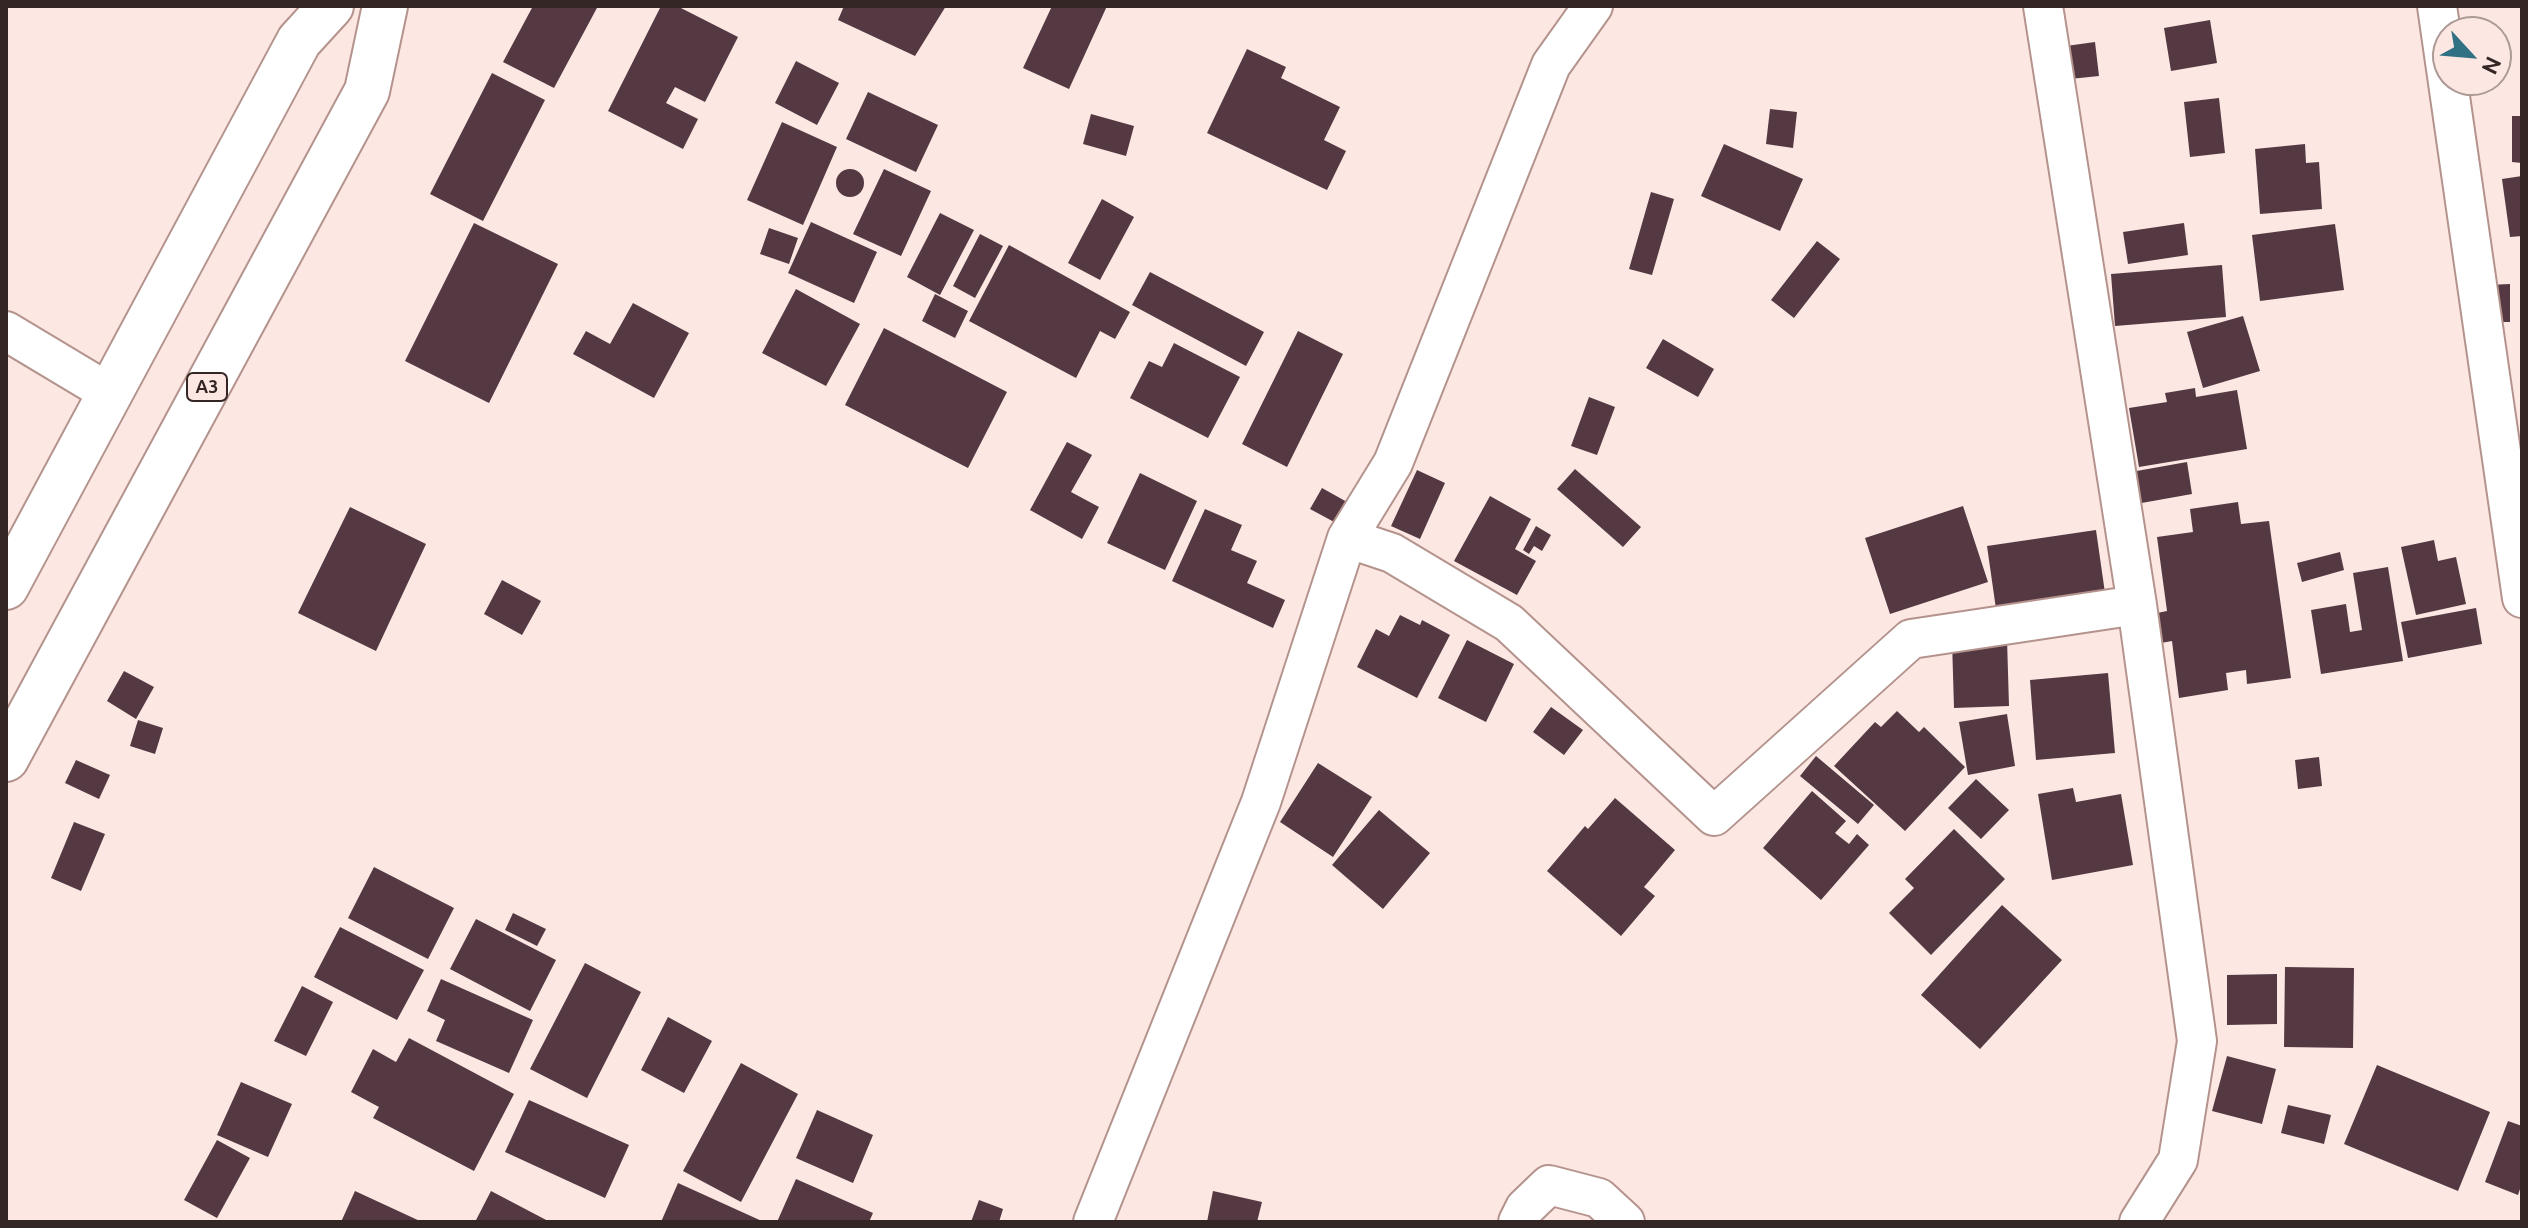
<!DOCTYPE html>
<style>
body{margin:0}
#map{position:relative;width:2528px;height:1228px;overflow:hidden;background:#fce7e3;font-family:Ubuntu,sans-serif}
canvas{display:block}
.frame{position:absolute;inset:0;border:8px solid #332624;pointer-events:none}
.north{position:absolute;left:2432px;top:16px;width:80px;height:80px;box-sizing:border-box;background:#fce7e3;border:2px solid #ac9a97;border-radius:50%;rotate:116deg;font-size:22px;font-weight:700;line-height:32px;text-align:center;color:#332624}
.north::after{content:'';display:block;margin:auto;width:28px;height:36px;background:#307184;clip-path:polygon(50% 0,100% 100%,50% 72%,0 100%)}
</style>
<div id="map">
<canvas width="2528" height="1228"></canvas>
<div class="frame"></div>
<div class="north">N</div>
</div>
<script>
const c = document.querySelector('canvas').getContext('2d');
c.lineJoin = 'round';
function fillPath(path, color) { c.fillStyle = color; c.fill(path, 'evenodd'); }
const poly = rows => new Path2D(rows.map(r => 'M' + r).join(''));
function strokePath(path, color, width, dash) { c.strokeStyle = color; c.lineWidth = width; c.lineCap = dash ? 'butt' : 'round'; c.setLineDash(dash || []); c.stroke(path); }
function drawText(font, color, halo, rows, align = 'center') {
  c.font = font + ' Ubuntu,sans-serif'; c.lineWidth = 8; c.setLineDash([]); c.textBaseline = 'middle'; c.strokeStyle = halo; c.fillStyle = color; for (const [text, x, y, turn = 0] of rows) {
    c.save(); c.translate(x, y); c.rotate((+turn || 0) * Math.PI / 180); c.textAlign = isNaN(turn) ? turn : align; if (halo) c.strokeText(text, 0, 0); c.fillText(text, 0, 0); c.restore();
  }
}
const building = poly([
 [533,6,598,6,554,88,503,62],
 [661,6,677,6,738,37,705,102,675,87,666,103,698,119,683,149,608,111],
 [844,6,946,6,915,56,838,20],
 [1052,6,1107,6,1069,89,1023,68],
 [2210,20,2217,63,2171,71,2164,28],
 [2095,42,2099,76,2070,79,2066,46],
 [1247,49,1286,67,1281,78,1340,107,1324,140,1346,151,1327,190,1207,133],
 [796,61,839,83,817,125,775,103],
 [492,73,545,100,483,221,430,194],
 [868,92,938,125,916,172,846,139],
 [2219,98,2225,153,2190,157,2184,102],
 [1770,109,1797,112,1793,148,1766,144],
 [1091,114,1134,126,1126,156,1083,144],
 [2512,116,2522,116,2522,163,2512,162],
 [782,122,837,147,803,225,747,200],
 [1724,144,1803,179,1780,231,1701,196],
 [2305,144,2306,163,2319,162,2322,209,2260,214,2255,149],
 [884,169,931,191,901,256,853,234],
 '836 183a14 14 0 1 1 28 0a14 14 0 1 1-28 0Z',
 [2522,176,2522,236,2510,237,2502,179],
 [1651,192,1674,199,1652,275,1629,269],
 [1102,199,1134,217,1100,280,1068,263],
 [940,213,974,230,940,295,907,277],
 [811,222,877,252,854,303,788,273],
 [474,223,558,264,489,403,405,361],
 [2184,223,2188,255,2128,264,2123,232],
 [2335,224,2344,290,2260,301,2252,235],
 [769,228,798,238,789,264,760,254],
 [980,234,1003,246,975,298,953,286],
 [1817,241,1840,259,1794,318,1771,300],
 [1009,245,1130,312,1115,339,1100,331,1076,378,969,321],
 [2222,265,2226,317,2115,326,2111,274],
 [1150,272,1264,332,1246,366,1132,305],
 [2510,284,2510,322,2489,322,2488,285],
 [796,289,860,324,826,386,762,353],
 [935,294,968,311,955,338,922,321],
 [633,303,689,333,654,398,573,354,586,331,610,344],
 [2243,316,2260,371,2203,388,2187,332],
 [884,328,1007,392,968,468,845,405],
 [1298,331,1343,354,1287,467,1242,444],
 [1663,339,1714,369,1698,397,1646,368],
 [1174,343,1240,377,1208,438,1130,398,1149,361,1162,367],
 [2195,388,2196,397,2237,390,2247,449,2139,467,2129,408,2167,402,2165,393],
 [1589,397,1615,407,1597,455,1571,446],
 [1067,442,1092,455,1071,492,1099,507,1082,539,1030,510],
 [2187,462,2192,494,2136,504,2131,472],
 [1575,469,1641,527,1623,547,1557,489],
 [1417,470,1445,483,1420,539,1391,526],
 [1140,473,1197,501,1165,570,1107,543],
 [1322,488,1347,502,1336,523,1310,509],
 [1490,496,1531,519,1515,549,1536,561,1517,595,1454,561],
 [2238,502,2241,524,2269,521,2291,678,2247,684,2246,670,2226,673,2228,690,2179,698,2172,641,2161,643,2157,613,2167,611,2157,537,2193,532,2190,509],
 [1963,506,1988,582,1890,614,1865,538],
 [350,507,426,544,376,651,298,613],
 [1205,509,1242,525,1231,550,1257,561,1247,583,1285,600,1273,628,1172,581],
 [1536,526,1551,535,1542,551,1534,546,1529,554,1523,550],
 [2096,530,2105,593,1996,609,1987,546],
 [2434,540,2438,561,2456,557,2466,604,2416,615,2401,547],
 [2340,552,2344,570,2302,582,2297,563],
 [2388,567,2403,661,2321,674,2311,610,2346,604,2350,632,2362,630,2353,573],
 [502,580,541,601,522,635,484,614],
 [2476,608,2482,644,2408,658,2401,622],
 [1400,615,1420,625,1422,620,1450,635,1417,698,1357,667,1376,629,1389,636],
 [2007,639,2009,706,1954,708,1952,641],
 [1467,640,1514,664,1486,722,1438,698],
 [124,671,154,687,136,719,107,701],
 [2108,673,2115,753,2036,760,2030,680],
 [1551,707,1583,730,1564,755,1533,732],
 [1897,711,1919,732,1924,727,1965,767,1905,831,1834,766,1875,722,1881,727],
 [2007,714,2015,766,1968,775,1959,722],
 [138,720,163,728,155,754,130,746],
 [1816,756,1874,805,1858,824,1800,776],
 [2319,757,2322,786,2298,789,2295,760],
 [76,760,110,775,99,799,65,783],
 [1318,763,1372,797,1333,857,1280,822],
 [1976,779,2009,810,1981,839,1948,808],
 [2073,788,2076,802,2121,794,2133,865,2052,880,2038,794],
 [1812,791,1846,821,1835,833,1849,844,1857,834,1869,845,1821,900,1763,848],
 [1615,798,1675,850,1644,887,1655,896,1621,936,1547,871,1585,826,1588,829],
 [1379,810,1430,853,1383,909,1332,865],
 [74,822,105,834,81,891,51,878],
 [1954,829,2005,879,1931,955,1889,913,1914,888,1905,879],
 [374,867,454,908,428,959,348,918],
 [2002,905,2062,960,1980,1049,1921,995],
 [513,913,546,929,537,946,505,930],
 [476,919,556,960,530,1011,450,969],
 [340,927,424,970,397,1020,314,977],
 [585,963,641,992,587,1098,530,1069],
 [2285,967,2354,968,2353,1048,2284,1047],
 [2277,974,2277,1024,2227,1025,2227,975],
 [441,979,533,1020,509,1073,436,1041,445,1020,427,1011],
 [302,986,333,1002,306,1056,274,1041],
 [668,1017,712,1041,684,1093,641,1070],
 [409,1038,514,1094,474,1171,373,1118,379,1107,351,1092,373,1049,396,1062],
 [2227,1056,2276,1069,2262,1124,2212,1111],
 [741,1063,798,1094,741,1202,683,1171],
 [2377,1065,2490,1112,2458,1191,2344,1144],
 [241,1082,292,1104,268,1157,217,1135],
 [529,1100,629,1145,605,1198,505,1152],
 [2288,1105,2331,1115,2324,1144,2281,1133],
 [817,1110,873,1135,853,1183,796,1158],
 [2508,1121,2522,1126,2522,1183,2518,1195,2485,1182],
 [217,1140,250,1158,217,1218,184,1200],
 [796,1179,873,1213,869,1222,777,1222],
 [678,1183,764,1222,661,1222],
 [355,1191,422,1222,341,1222],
 [491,1191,550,1222,475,1222],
 [1213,1191,1262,1202,1257,1222,1207,1222],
 [979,1200,1003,1209,999,1222,971,1222]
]);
const minor = poly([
 [2043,6,2137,605,2197,1041,2178,1160,2139,1222],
 [2437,6,2522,598],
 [6,331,111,394],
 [1347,538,1392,553,1509,623,1714,816,1911,639,2137,605],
 [1093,1222,1261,802,1347,538,1393,463,1551,65,1593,6],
 [1518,1222,1525,1208,1549,1185,1599,1198,1625,1222]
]);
const trunk = poly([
 [6,587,299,41,331,6],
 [6,759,367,91,385,6]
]);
const shields = [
 [207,387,40]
];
const shieldNames = [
 ["A3",207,387]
];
fillPath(building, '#543943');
strokePath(minor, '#b4938d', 42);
strokePath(trunk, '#b4938d', 48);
strokePath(minor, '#fff', 38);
strokePath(trunk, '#fff', 44);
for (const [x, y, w] of shields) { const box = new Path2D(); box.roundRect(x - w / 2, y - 14, w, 28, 6); c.fillStyle = '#fce7e3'; c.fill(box); strokePath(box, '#332624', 2); }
drawText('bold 18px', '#332624', null, shieldNames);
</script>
